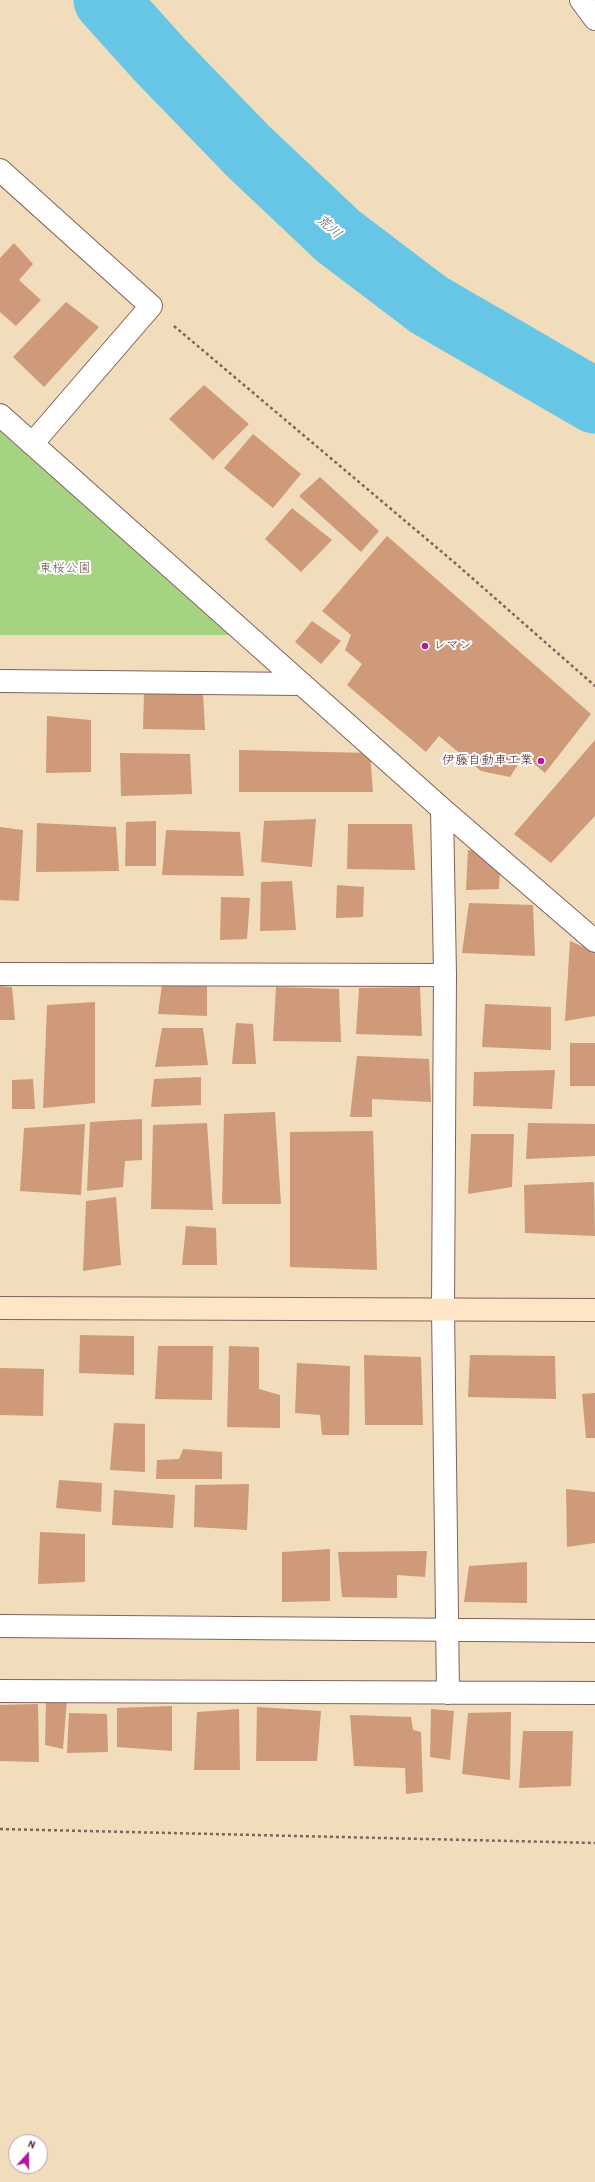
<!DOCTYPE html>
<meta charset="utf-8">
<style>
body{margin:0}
#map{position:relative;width:595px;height:2182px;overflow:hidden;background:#f1dcbb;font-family:"Patrick Hand",sans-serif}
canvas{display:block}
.north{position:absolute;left:8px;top:2134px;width:40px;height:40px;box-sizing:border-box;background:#fff;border:1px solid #b7a5aa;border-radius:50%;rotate:21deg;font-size:11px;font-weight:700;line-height:16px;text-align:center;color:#4a1f2b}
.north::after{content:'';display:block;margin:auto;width:14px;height:18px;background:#b5179e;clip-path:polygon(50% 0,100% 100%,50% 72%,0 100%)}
</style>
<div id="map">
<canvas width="595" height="2182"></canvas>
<div class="north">N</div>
</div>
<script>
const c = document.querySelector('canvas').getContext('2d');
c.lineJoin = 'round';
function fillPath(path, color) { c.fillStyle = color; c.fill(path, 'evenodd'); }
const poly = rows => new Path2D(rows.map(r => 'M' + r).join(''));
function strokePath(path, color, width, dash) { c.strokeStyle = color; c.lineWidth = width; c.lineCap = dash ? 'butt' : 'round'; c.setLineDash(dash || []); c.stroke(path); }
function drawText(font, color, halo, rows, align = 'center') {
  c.font = font + ' "Patrick Hand","Klee One",sans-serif'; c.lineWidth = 4; c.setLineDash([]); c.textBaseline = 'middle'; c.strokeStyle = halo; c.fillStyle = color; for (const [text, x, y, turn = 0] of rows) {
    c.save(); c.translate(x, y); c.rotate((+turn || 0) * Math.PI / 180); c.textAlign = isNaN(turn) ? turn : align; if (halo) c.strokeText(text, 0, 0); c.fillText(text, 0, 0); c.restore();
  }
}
const green = poly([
 [0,424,235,635,0,635]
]);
const river = poly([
 [106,0,159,59,248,151,338,236,429,305,595,401]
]);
const building = poly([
 [14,243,33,264,19,280,41,300,16,326,0,312,0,258],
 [66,302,99,327,44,387,13,357],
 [204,385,249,424,213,460,169,419],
 [253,434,301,474,273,508,224,468],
 [320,477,379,531,361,552,299,496],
 [292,508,332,540,301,572,265,539],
 [387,536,591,714,545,773,524,755,510,777,481,771,439,736,426,752,347,685,362,664,345,650,351,635,322,611],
 [312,621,341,641,321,664,295,642],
 [144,693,203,693,205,730,143,729],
 [47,716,91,720,91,772,46,773],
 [595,740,595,816,551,863,514,834],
 [239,750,370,753,373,792,239,792],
 [120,753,190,754,192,794,121,796],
 [316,819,312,867,261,862,264,821],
 [156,821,156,866,125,866,126,822],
 [37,823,116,827,119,871,36,872],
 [348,824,412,824,415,870,347,869],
 [0,827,23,830,19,901,0,900],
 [166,830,240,832,244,876,162,875],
 [468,850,480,851,500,868,499,889,466,890],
 [292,881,296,930,260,931,261,882],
 [337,885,364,887,363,917,336,918],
 [221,897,250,898,247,939,220,940],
 [469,903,533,905,535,956,462,953],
 [570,941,595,952,595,1016,565,1021],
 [207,983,207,1016,158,1014,162,985],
 [0,986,12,987,15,1020,0,1020],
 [276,987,339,989,341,1042,273,1041],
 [420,987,422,1036,356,1034,359,988],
 [95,1002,95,1103,43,1108,47,1005],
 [485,1004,551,1007,551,1050,482,1047],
 [236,1023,253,1024,256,1064,232,1064],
 [162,1028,203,1028,208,1065,155,1067],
 [570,1043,595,1043,595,1086,570,1086],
 [357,1056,429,1059,431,1102,372,1099,372,1117,350,1117],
 [555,1070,552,1109,473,1106,474,1072],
 [201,1077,201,1105,151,1107,154,1079],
 [33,1079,35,1109,12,1109,12,1080],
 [275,1112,281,1204,222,1204,224,1114],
 [142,1119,142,1160,125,1161,123,1187,87,1191,90,1122],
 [207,1123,213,1210,151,1209,153,1125],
 [528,1123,595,1124,595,1156,526,1159],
 [85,1124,81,1195,20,1191,24,1128],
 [373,1131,377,1270,290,1267,290,1132],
 [471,1134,514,1134,512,1187,468,1194],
 [594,1182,595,1236,525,1233,524,1185],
 [116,1197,121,1265,83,1271,86,1201],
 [186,1226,216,1228,217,1265,182,1265],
 [80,1335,134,1336,134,1375,79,1373],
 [158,1346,213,1346,212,1400,155,1399],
 [229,1346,259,1347,259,1389,280,1395,280,1428,227,1427],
 [364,1355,421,1357,423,1425,365,1425],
 [470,1355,555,1356,556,1399,468,1397],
 [297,1363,350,1366,349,1435,322,1435,320,1415,295,1413],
 [0,1368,44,1369,43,1416,0,1415],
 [595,1393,595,1438,586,1438,582,1394],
 [114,1423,145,1424,145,1472,110,1470],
 [183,1449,222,1452,222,1479,156,1479,157,1460,179,1459],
 [59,1480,102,1483,101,1512,56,1508],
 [249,1484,247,1530,194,1527,195,1485],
 [566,1489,595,1492,595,1543,567,1547],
 [114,1490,175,1495,173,1528,112,1525],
 [40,1532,85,1534,85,1582,38,1584],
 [330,1549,330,1601,282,1602,282,1552],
 [427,1551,425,1577,397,1575,397,1598,342,1597,338,1552],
 [527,1562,527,1603,464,1602,469,1566],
 [67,1699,63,1749,45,1745,46,1700],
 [38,1704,39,1762,0,1761,0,1705],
 [172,1706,172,1751,117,1747,117,1708],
 [257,1707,321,1711,317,1761,256,1761],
 [239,1709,240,1770,194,1770,197,1712],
 [431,1709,454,1711,450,1760,430,1757],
 [511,1712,510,1780,462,1774,468,1713],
 [69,1713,107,1714,108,1752,67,1753],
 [350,1715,411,1717,413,1730,421,1732,423,1792,406,1794,405,1768,354,1766],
 [523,1731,573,1731,571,1786,519,1788]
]);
const path = poly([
 [174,326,455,563,595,686],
 [0,1829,595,1843]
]);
const street = poly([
 [581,0,595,19],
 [0,170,151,306,32,444],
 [0,415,442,809,595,941],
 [0,681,302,684],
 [442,809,445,975,443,1309,448,1693],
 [0,974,445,975],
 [0,1626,595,1631],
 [0,1691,595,1693]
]);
const secondary = poly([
 [0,1308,595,1310]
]);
const markers = [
 [425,646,4,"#b5179e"],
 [541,761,4,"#b5179e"]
];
const parkNames = [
 ["東桜公園",65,569]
];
const poiNames = [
 ["レマン",433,646],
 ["伊藤自動車工業",533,761,"right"]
];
const waterNames = [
 ["荒川",329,227,42]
];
fillPath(green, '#a4d381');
strokePath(river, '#67c6e5', 65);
fillPath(building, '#ce9a79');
strokePath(street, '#84615d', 24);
strokePath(secondary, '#84615d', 24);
strokePath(path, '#84615d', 2.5, [3, 3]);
strokePath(street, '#fff', 22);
strokePath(secondary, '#fde5c5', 22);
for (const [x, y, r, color] of markers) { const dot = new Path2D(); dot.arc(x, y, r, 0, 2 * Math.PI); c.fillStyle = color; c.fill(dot); strokePath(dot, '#fff', 1.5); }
drawText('13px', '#655545', '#fff', parkNames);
drawText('13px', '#4a1f2b', '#fff', poiNames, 'left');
drawText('italic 14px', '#54596c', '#fff', waterNames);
</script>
